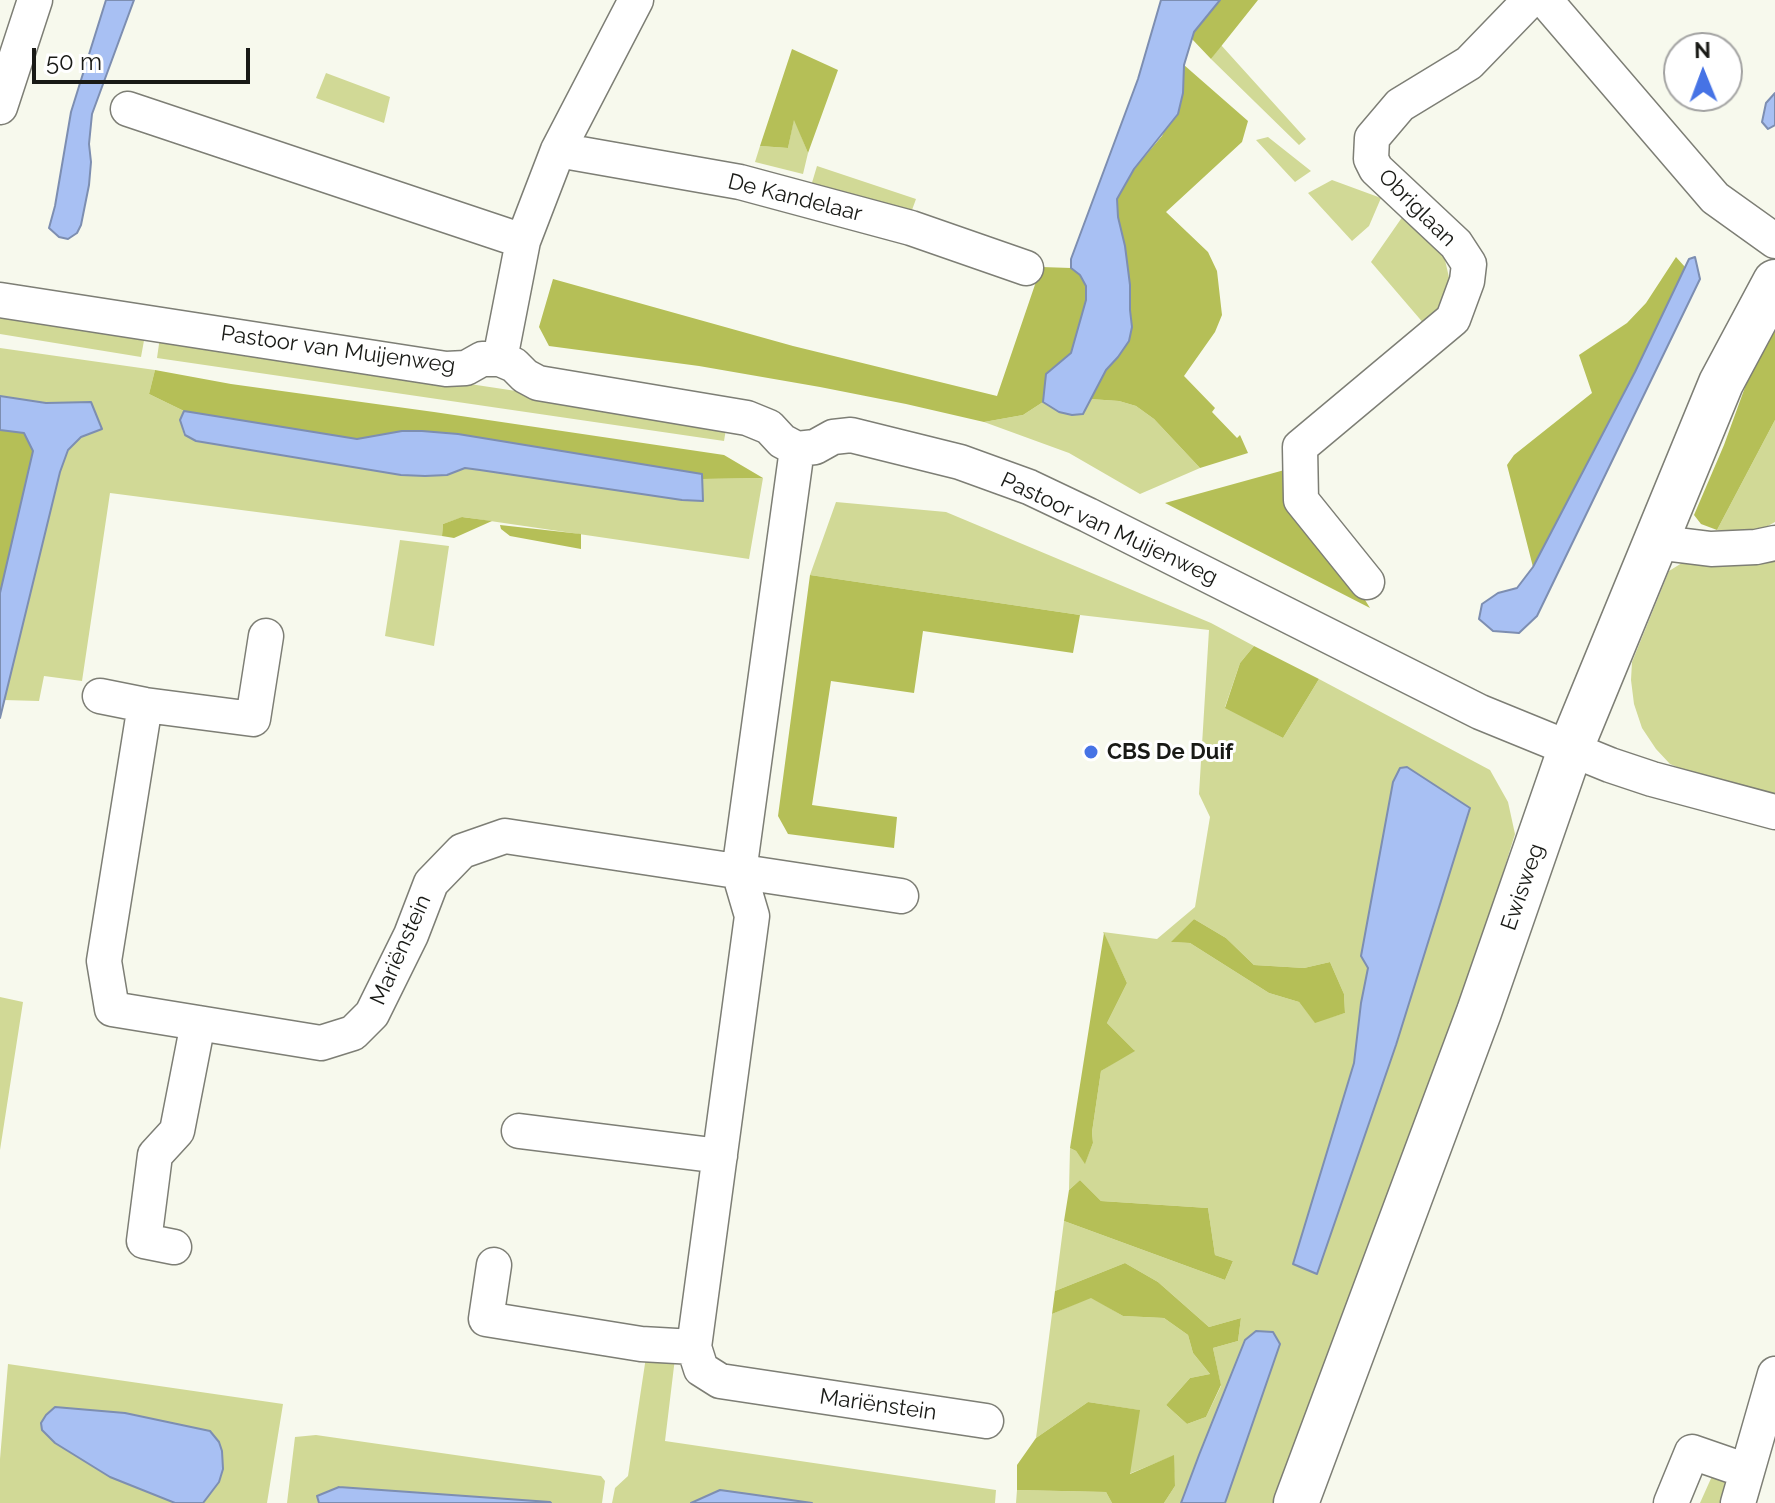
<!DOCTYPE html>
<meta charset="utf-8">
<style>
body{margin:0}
#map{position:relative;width:1775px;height:1503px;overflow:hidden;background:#f7f9ed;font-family:Raleway,sans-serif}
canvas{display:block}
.north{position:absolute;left:1663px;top:32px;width:80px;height:80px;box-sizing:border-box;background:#fff;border:2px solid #a3a3a2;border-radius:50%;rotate:359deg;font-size:22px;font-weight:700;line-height:32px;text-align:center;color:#191a16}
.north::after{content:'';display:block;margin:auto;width:28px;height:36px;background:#4673e5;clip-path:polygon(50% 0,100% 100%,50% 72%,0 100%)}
.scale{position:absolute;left:32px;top:48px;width:218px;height:36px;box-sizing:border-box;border:4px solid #191a16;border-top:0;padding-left:10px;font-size:24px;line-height:28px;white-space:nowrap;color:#191a16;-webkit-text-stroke:6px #fff;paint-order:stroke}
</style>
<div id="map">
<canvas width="1775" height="1503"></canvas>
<div class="north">N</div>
<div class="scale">50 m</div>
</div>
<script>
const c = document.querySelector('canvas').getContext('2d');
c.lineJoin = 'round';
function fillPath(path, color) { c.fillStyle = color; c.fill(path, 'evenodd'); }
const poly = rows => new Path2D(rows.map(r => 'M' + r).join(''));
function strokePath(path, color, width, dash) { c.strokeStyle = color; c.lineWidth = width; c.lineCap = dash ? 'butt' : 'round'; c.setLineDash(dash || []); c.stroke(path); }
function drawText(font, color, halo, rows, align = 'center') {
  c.font = font + ' Raleway,sans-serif'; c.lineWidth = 6; c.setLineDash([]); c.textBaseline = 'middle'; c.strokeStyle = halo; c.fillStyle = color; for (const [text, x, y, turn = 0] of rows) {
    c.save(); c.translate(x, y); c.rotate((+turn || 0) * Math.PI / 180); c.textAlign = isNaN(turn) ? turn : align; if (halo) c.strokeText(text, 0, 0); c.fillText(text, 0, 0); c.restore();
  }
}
const green = poly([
 [1221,45,1306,139,1299,145,1211,59],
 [326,73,390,97,384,123,316,98],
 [794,118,808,153,803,174,755,162,760,146,788,148],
 [1268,137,1311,171,1295,182,1256,140],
 [817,166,916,199,912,210,811,186],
 [1332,180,1381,198,1369,226,1352,241,1308,193],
 [1403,216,1442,247,1454,299,1431,332,1371,262],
 [0,311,145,335,141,357,0,334],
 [160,337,727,423,724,441,157,358],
 [0,348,155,370,149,394,184,411,180,420,184,435,196,441,401,475,425,476,447,475,465,468,480,470,682,500,703,500,702,479,763,478,749,559,463,517,443,524,442,536,110,493,82,681,44,676,39,701,4,700,60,472,68,451,81,437,90,402,46,403,0,396],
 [1090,399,1119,401,1136,406,1154,419,1200,468,1140,494,1069,453,984,422,1023,415,1043,402,1059,412,1072,415,1083,414],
 [1775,420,1775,522,1766,527,1745,532,1717,530],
 [836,502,946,512,1211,623,1254,646,1240,663,1225,707,1283,738,1319,679,1490,770,1508,802,1515,834,1473,969,1398,1184,1282,1503,1225,1503,1280,1344,1273,1332,1256,1331,1245,1340,1199,1455,1181,1503,1164,1503,1175,1486,1173,1456,1129,1474,1139,1410,1088,1402,1036,1438,1052,1314,1091,1297,1123,1316,1164,1318,1188,1335,1193,1353,1210,1374,1190,1378,1166,1405,1187,1424,1206,1417,1221,1386,1213,1348,1238,1341,1241,1318,1209,1327,1158,1282,1125,1263,1055,1291,1064,1221,1225,1280,1233,1261,1215,1255,1208,1208,1101,1201,1080,1180,1069,1190,1070,1148,1076,1151,1085,1163,1093,1143,1092,1132,1101,1071,1134,1050,1107,1023,1127,983,1103,932,1157,939,1195,907,1210,817,1199,794,1209,630,1080,615,810,575],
 [1407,767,1470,809,1396,1045,1317,1273,1293,1263,1354,1063,1361,1003,1368,968,1361,956,1393,782,1400,768],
 [1194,919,1226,938,1254,965,1304,968,1330,962,1344,994,1345,1013,1315,1022,1299,1002,1269,993,1190,943,1172,942],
 [400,540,449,546,434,646,385,636],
 [1775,553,1775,798,1707,780,1670,764,1656,749,1642,728,1634,704,1631,680,1632,662,1669,571,1690,558],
 [0,997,23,1002,0,1150],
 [646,1357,675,1358,665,1441,996,1490,995,1503,812,1503,720,1490,691,1503,612,1503,615,1488,628,1476],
 [8,1364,283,1404,267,1503,0,1503,0,1459],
 [316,1435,601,1476,605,1481,602,1503,551,1503,340,1487,317,1496,319,1503,287,1503,295,1437],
 [1713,1474,1732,1480,1726,1503,1700,1503],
 [1017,1490,1106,1492,1112,1503,1016,1503]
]);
const forest = poly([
 [1220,0,1258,0,1211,59,1192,39,1194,32],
 [792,49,838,70,808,153,794,120,788,148,760,146],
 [1184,65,1248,121,1242,142,1166,212,1208,252,1217,271,1222,315,1215,332,1184,376,1215,408,1212,412,1237,438,1240,435,1248,453,1200,468,1154,419,1136,406,1119,401,1090,399,1106,370,1118,357,1132,327,1125,246,1118,217,1117,199,1134,169,1162,136,1183,93],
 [1676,257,1685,267,1635,372,1533,567,1507,465,1514,455,1592,393,1579,355,1627,323,1646,303],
 [1041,267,1071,268,1080,275,1086,286,1086,300,1071,353,1046,374,1043,402,1023,415,984,422,906,404,820,387,699,366,549,346,539,327,553,279,793,346,997,396],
 [1775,318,1775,420,1717,530,1701,524,1694,515,1724,445,1756,357],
 [155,370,231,384,434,412,724,455,763,478,702,479,702,474,458,434,422,431,402,431,357,439,184,411,149,394],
 [0,430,24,433,33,451,0,593],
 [1288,469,1357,587,1370,608,1165,503],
 [462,517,492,521,454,538,442,536,443,524],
 [500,525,581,534,581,549,510,536,501,529],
 [810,575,1080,615,1073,653,923,631,914,693,831,681,812,805,897,817,894,848,788,834,778,816],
 [1254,646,1319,679,1283,738,1225,708,1240,663],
 [1194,919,1226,938,1254,965,1304,968,1330,962,1344,994,1345,1013,1315,1023,1299,1002,1269,993,1190,943,1171,942],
 [1104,933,1127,983,1107,1023,1135,1051,1101,1071,1092,1132,1093,1143,1085,1164,1076,1151,1070,1148],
 [1080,1180,1101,1201,1208,1208,1215,1255,1233,1261,1225,1280,1064,1221,1069,1190],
 [1125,1263,1158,1282,1209,1327,1241,1318,1238,1341,1213,1348,1221,1385,1206,1417,1187,1424,1166,1405,1190,1378,1210,1374,1193,1353,1188,1335,1164,1318,1123,1316,1091,1298,1052,1314,1055,1291],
 [1088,1402,1140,1410,1130,1474,1174,1455,1175,1486,1164,1503,1112,1503,1106,1492,1017,1490,1017,1465,1036,1438]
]);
const water = poly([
 [106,0,134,0,92,114,89,144,91,162,89,185,81,225,77,233,68,239,59,237,49,228,55,206,71,112,106,0],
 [1161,0,1220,0,1194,32,1184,65,1183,93,1178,114,1134,169,1117,199,1118,217,1125,246,1130,285,1130,310,1132,327,1129,341,1118,357,1106,370,1083,414,1072,415,1059,412,1043,402,1046,374,1071,353,1086,300,1086,286,1080,275,1071,268,1071,259,1138,79,1161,0],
 [1775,93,1775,125,1768,129,1762,122,1766,103,1775,93],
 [1695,257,1700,279,1537,616,1519,633,1493,631,1479,619,1482,604,1498,593,1517,588,1533,567,1635,372,1689,259,1695,257],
 [0,396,46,403,91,402,102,429,81,437,68,450,60,472,0,718,0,593,33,451,24,433,0,430,0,396],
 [184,411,357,439,402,431,422,431,458,434,702,474,703,501,682,500,480,470,465,468,447,475,425,476,401,475,196,441,185,435,180,420,184,411],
 [1407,767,1470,808,1396,1045,1317,1274,1293,1264,1354,1063,1361,1003,1368,968,1361,956,1393,782,1400,768,1407,767],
 [1256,1331,1273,1332,1280,1344,1225,1503,1181,1503,1199,1455,1245,1340,1256,1331],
 [55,1407,125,1413,210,1431,219,1442,222,1451,223,1469,219,1482,203,1503,175,1503,110,1477,55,1443,42,1430,41,1423,46,1415,55,1407],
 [339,1487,550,1502,551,1503,319,1503,317,1496,339,1487],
 [720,1490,749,1494,812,1503,691,1503,720,1490]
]);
const street = poly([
 [1545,0,1715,198,1775,241],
 [0,107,35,0],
 [128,109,523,241],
 [558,150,740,182,911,228,1026,268],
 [0,300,446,369,466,368,482,359,500,359,514,365,525,376,538,383,747,418,769,427,782,441,797,449,815,447,833,437,851,435,960,462,1029,487,1088,515,1480,712,1610,765,1652,779,1775,812],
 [500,359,523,241,558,150,636,0],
 [797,449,739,872,752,916,694,1347,701,1369,720,1381,986,1421],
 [1654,542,1711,549,1756,547,1775,543],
 [1367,582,1301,500,1300,447,1453,319,1467,281,1469,264,1456,244,1376,169,1371,159,1372,138,1400,105,1469,63,1530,0],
 [100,696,145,705,253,719,266,636],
 [145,705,104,961,112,1009,321,1043,353,1033,372,1014,411,935,431,883,462,851,505,836,901,896],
 [519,1131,720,1156],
 [174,1247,144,1241,155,1155,177,1131,198,1023],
 [494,1265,486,1319,641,1344,694,1347],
 [1671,1503,1692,1452,1747,1471],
 [1738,1503,1775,1374]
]);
const secondary = poly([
 [1296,1503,1479,1012,1570,750,1721,383,1775,282]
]);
const markers = [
 [1091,752,8,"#4673e5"]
];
const streetNames = [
 ["De Kandelaar",795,198,14],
 ["Obriglaan",1417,208,45],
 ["Pastoor van Muijenweg",338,350,8],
 ["Pastoor van Muijenweg",1109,529,25],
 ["Ewisweg",1523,887,-71],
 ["Mariënstein",401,950,-66],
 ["Mariënstein",878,1405,8]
];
const poiNames = [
 ["CBS De Duif",1107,752]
];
fillPath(green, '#d1d996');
fillPath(forest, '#b5bf57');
fillPath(water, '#a8c0f3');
strokePath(water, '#7d8eb1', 2);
strokePath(street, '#7d7e75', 37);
strokePath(secondary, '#7d7e75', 47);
strokePath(street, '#fff', 34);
strokePath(secondary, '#fff', 44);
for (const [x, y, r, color] of markers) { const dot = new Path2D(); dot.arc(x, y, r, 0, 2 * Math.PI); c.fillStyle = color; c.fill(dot); strokePath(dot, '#fff', 3); }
drawText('22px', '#191a16', '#fff', streetNames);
drawText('bold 22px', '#191a16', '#fff', poiNames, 'left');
</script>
